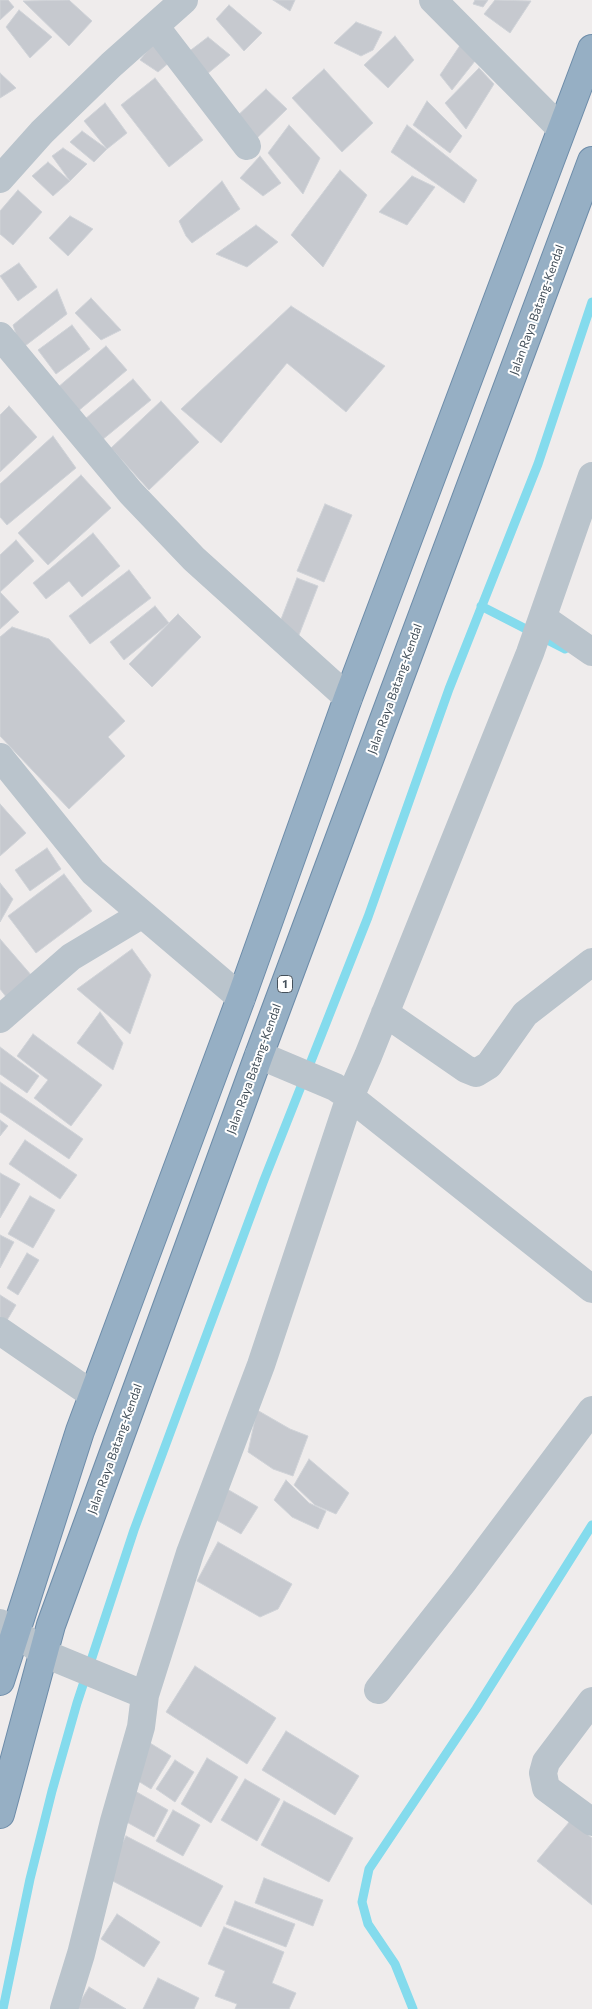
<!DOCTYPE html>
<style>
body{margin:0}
canvas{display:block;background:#efecec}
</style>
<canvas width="592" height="2009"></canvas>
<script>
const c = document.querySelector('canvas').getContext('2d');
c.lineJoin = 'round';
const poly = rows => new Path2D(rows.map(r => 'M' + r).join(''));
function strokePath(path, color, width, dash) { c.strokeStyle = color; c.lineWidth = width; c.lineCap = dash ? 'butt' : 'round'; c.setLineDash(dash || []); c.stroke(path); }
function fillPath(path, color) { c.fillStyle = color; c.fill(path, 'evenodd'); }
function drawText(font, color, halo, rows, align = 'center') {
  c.font = font + ' Commissioner,sans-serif'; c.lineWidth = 4; c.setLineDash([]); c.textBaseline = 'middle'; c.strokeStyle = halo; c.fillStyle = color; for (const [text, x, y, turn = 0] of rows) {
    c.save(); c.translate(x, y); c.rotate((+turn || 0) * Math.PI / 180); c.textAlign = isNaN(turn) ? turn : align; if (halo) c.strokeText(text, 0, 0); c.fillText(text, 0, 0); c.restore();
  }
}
const stream = poly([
 [481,606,565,649],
 [3,2009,30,1879,52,1791,77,1703,134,1530,264,1180,368,917,449,689,538,464,592,302],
 [413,2009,395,1964,368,1924,362,1902,369,1869,476,1709,592,1525]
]);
const building = poly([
 [0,0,8,0,14,7,0,20,0,0],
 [69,0,92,21,69,46,23,1,69,0],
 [273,0,295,0,290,11,273,0],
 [475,0,488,0,483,7,473,4,475,0],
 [495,0,531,1,510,33,484,14,495,0],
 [229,5,262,33,244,51,216,19,229,5],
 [19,10,52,37,30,58,6,27,19,10],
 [356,22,382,32,373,50,361,56,334,43,356,22],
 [395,36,414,60,388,88,364,65,395,36],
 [208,37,230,55,201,79,183,56,208,37],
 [155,41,177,56,158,72,140,60,155,41],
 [461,44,475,61,452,90,440,75,461,44],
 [479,68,494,84,466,129,445,103,479,68],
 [324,69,373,123,342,152,292,98,324,69],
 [0,73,16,88,0,98,0,73],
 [155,78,203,140,169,167,121,105,155,78],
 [266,89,287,109,254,141,235,118,266,89],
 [427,101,462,136,450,153,413,125,427,101],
 [105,103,127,133,107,149,84,121,105,103],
 [289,125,320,158,303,194,268,153,289,125],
 [407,125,477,180,464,203,391,152,407,125],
 [82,131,107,149,94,162,70,142,82,131],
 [63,148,87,164,70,181,52,156,63,148],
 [260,156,281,183,263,196,240,178,260,156],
 [48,162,70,181,53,196,32,176,48,162],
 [340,170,367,195,323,267,291,235,340,170],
 [412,176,435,187,407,225,379,212,412,176],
 [222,181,240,209,192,243,186,236,179,221,222,181],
 [18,190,42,212,13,245,0,234,0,211,18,190],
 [70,216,93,229,68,256,49,238,70,216],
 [256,225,278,242,247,267,216,254,256,225],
 [19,263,37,287,18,301,0,276,19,263],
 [57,289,67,314,21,349,13,325,57,289],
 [91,298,121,330,101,340,75,313,91,298],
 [291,306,385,366,346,412,287,363,221,443,181,409,291,306],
 [72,325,90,349,56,374,38,350,72,325],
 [106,346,127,370,77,412,57,388,106,346],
 [133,379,151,400,102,440,85,419,133,379],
 [161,401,199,442,149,490,111,448,161,401],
 [9,406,37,437,0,472,0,415,9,406],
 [53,436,76,468,7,525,0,517,0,484,53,436],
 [81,475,111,508,48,565,18,533,81,475],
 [325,504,352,515,324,582,297,571,325,504],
 [93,533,120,566,82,597,69,581,46,599,33,583,93,533],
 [16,540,34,561,0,592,19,612,0,629,0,555,16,540],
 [129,570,151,598,90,644,69,616,129,570],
 [297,578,318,586,299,635,278,627,297,578],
 [155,606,169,623,124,660,110,642,155,606],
 [178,614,201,637,152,687,129,664,178,614],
 [12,627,49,639,125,721,108,737,125,756,69,809,0,736,0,637,12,627],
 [0,804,26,833,0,856,0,804],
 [47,848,61,869,30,891,15,870,47,848],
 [64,874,92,911,36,953,8,916,64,874],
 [0,883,13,899,0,922,0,883],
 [0,939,32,976,7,998,0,989,0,939],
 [132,949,151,975,130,1034,77,989,132,949],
 [100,1012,123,1043,113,1070,77,1043,100,1012],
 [33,1034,102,1085,71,1126,34,1098,48,1080,17,1056,33,1034],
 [0,1047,39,1076,27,1093,0,1074,0,1047],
 [0,1082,83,1139,69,1159,0,1112,0,1082],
 [0,1120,8,1126,0,1136,0,1120],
 [25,1140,77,1175,60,1199,9,1164,25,1140],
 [0,1173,20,1184,0,1218,0,1173],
 [30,1196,55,1210,33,1248,8,1234,30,1196],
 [0,1235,14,1242,0,1268,0,1235],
 [27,1253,39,1260,18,1295,7,1288,27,1253],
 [0,1295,16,1305,6,1322,0,1319,0,1295],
 [257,1410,290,1429,308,1436,293,1476,273,1469,248,1452,257,1410],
 [309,1459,349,1493,336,1514,315,1505,294,1485,309,1459],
 [286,1480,309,1503,326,1511,318,1529,292,1517,274,1500,286,1480],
 [227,1489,258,1507,241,1534,211,1517,227,1489],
 [218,1542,292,1584,278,1609,260,1617,197,1581,218,1542],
 [195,1666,276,1718,247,1764,166,1712,195,1666],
 [286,1731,359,1776,335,1815,262,1770,286,1731],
 [150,1743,171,1756,151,1789,130,1776,150,1743],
 [207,1758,238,1777,211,1823,181,1804,207,1758],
 [175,1760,194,1772,175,1802,156,1789,175,1760],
 [245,1779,280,1799,257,1841,221,1820,245,1779],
 [135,1791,168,1810,154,1837,121,1819,135,1791],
 [284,1801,353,1838,329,1882,261,1845,284,1801],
 [173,1810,200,1825,183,1856,156,1841,173,1810],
 [570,1821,592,1838,592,1905,537,1861,570,1821],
 [126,1836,223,1886,201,1927,105,1877,126,1836],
 [264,1878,323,1900,313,1926,255,1903,264,1878],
 [235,1901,295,1924,286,1947,226,1924,235,1901],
 [117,1914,160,1942,144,1967,101,1939,117,1914],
 [224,1927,284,1952,272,1983,296,1993,289,2009,235,2009,237,2004,215,1996,225,1971,208,1964,224,1927],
 [158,1978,199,1998,194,2009,143,2009,158,1978],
 [89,1987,126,2009,76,2009,89,1987]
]);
const minor = poly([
 [433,0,561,129],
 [155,26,247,146],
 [0,179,42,132,111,65,184,0],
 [0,336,131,493,194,559,348,698],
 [543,618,592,652],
 [0,757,93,872,241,998],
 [385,1013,466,1069,476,1073,489,1065,525,1014,592,962],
 [0,1019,71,957,141,915],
 [259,1055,335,1087,350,1097,592,1289],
 [0,1331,93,1395],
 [0,1623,15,1631,43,1653,145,1695],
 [378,1690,463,1582,592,1410],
 [592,1701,546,1762,543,1773,546,1788,592,1822],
 [64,2009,81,1954,114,1821,141,1727,145,1695,190,1553,261,1365,350,1097,368,1056,530,653,592,476]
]);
const trunk = poly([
 [0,1681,80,1431,241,998,348,698,592,49],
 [0,1814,51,1625,259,1055,592,161]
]);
const shields = [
 [285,984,15]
];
const shieldNames = [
 ["1",285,984]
];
const streetNames = [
 ["Jalan Raya Batang-Kendal",537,310,-70],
 ["Jalan Raya Batang-Kendal",395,689,-70],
 ["Jalan Raya Batang-Kendal",254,1069,-70],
 ["Jalan Raya Batang-Kendal",115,1449,-70]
];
strokePath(stream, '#84dbed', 9);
fillPath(building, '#c6c9cf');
strokePath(building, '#d0d3d8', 1);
strokePath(trunk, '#6d8ca9', 30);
strokePath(minor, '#bac4cc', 28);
strokePath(trunk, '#96afc4', 28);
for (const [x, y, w] of shields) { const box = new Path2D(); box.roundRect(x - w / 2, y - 8.5, w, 17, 4); c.fillStyle = '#fff'; c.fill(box); strokePath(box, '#44505a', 1); }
drawText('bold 11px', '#44505a', null, shieldNames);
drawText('12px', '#44505a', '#fff', streetNames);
</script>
